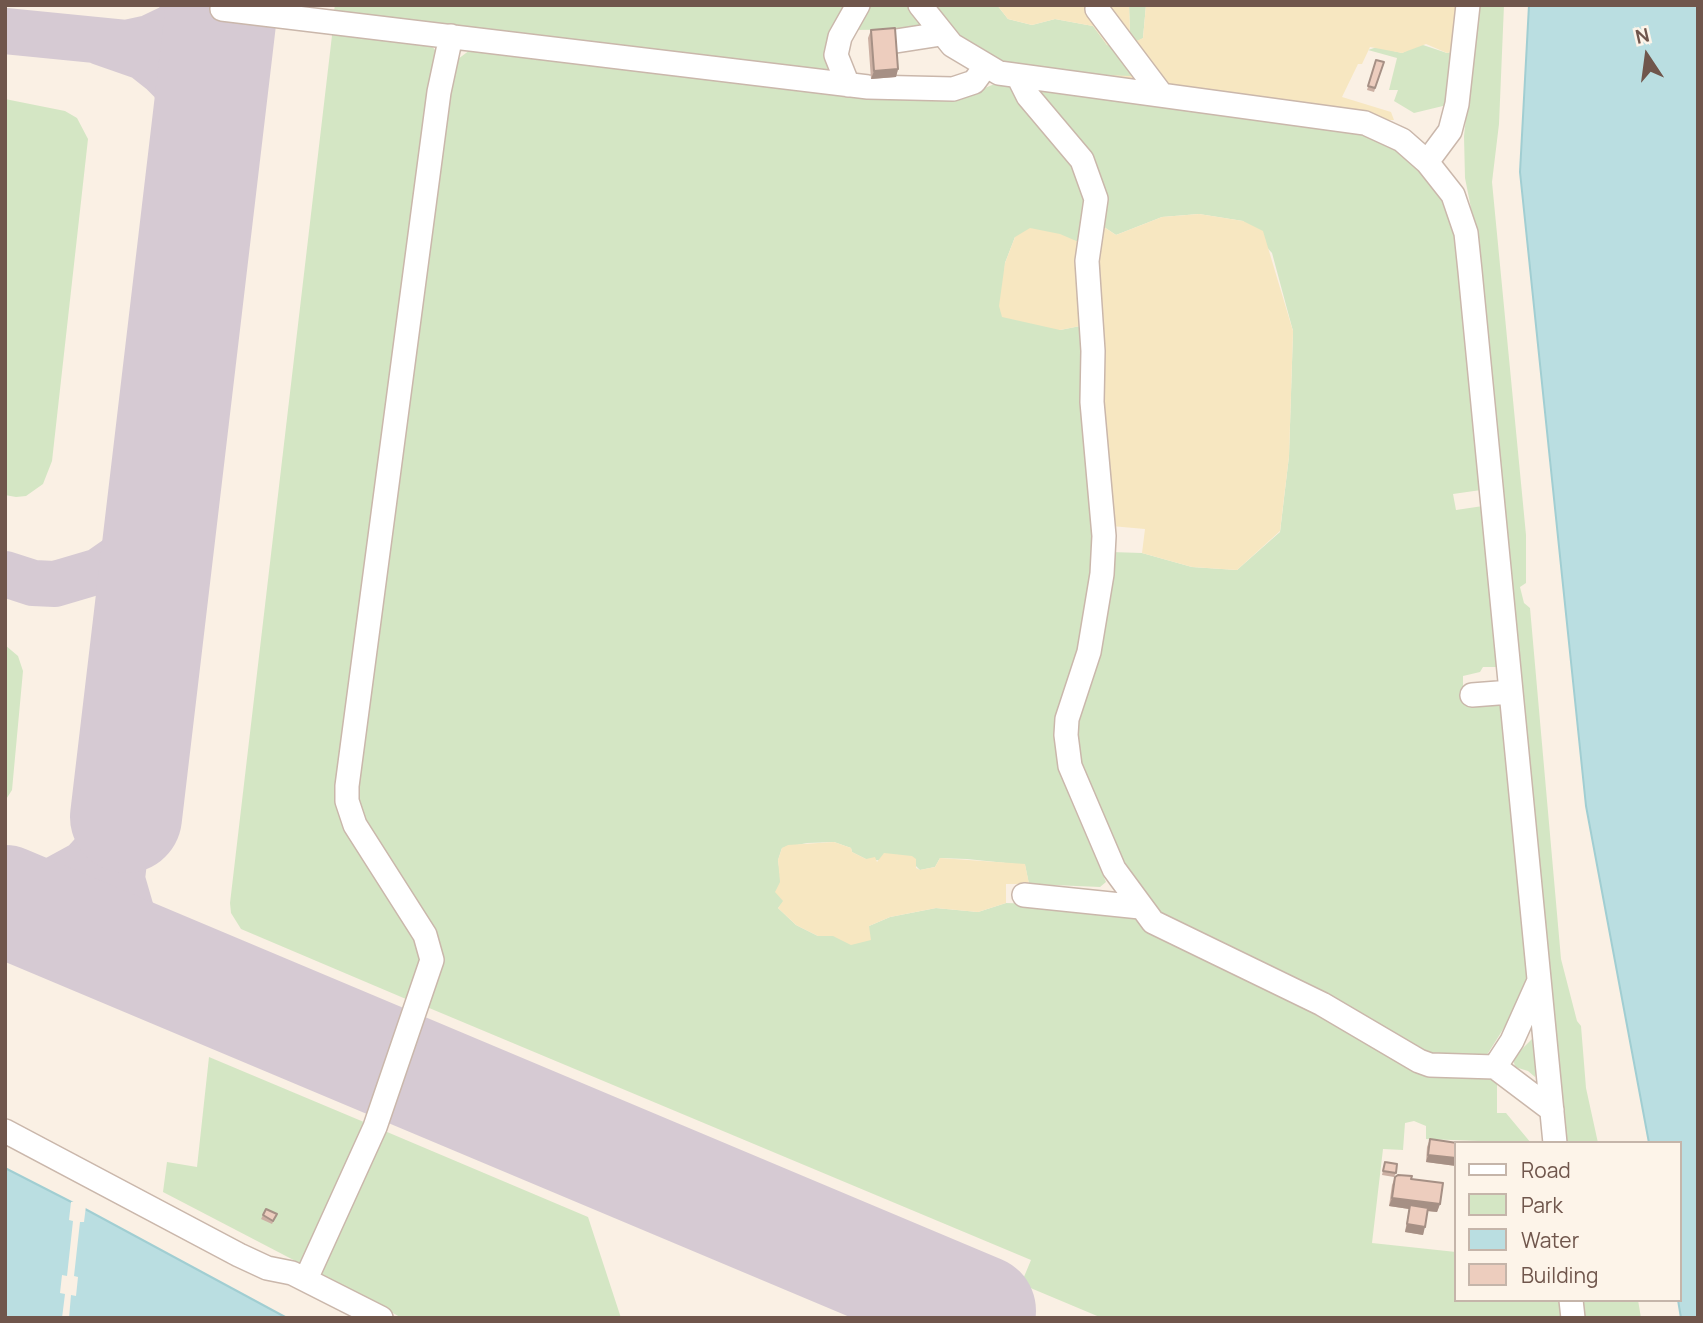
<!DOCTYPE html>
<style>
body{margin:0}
#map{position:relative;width:1703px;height:1323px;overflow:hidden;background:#faf0e4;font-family:Manrope,sans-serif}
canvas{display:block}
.frame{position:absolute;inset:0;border:7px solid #70564c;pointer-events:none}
.legend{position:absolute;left:1454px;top:1141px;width:228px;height:161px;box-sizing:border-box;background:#fdf4e9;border:2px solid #c5b5aa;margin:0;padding:9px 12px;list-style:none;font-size:21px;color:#70564c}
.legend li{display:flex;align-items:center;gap:14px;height:35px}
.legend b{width:35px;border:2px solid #c5b5aa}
.north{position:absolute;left:1612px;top:21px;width:70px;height:70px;-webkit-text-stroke:5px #fdf4e9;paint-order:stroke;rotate:347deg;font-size:19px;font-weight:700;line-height:28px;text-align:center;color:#70564c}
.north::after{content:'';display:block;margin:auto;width:24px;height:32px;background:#70564c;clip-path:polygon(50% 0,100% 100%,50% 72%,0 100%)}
</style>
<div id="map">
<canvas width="1703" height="1323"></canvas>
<div class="frame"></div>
<ul class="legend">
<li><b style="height:9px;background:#fff"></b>Road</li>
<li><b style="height:19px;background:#d4e6c4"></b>Park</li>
<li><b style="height:19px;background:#badee1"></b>Water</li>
<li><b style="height:19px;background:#edcdbe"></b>Building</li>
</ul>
<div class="north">N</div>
</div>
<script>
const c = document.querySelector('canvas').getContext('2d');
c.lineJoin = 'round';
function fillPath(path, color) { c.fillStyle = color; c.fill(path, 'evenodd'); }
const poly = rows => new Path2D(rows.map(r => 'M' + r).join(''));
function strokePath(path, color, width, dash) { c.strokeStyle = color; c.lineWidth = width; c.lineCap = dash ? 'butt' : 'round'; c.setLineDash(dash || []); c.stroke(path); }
const green = poly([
 [335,5,852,5,836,77,333,17],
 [866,5,910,5,925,29,855,30],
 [930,5,997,5,1008,19,1032,25,1055,19,1093,26,1107,45,1115,46,1133,77,1069,74,999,63,960,40],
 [1129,5,1146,5,1143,38,1139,41,1134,42,1130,35],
 [1478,5,1504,5,1499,124,1492,182,1526,535,1526,583,1520,587,1524,603,1530,608,1561,959,1577,1021,1581,1026,1586,1088,1598,1143,1565,1143,1476,233,1465,178,1464,136],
 [333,27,431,45,439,55,341,787,424,943,413,1002,241,929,231,913,230,903],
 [478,44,970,94,997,83,1011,86,1077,165,1087,193,1081,243,1063,237,1015,237,1005,263,1004,283,1060,330,1080,326,1096,533,1093,600,1055,725,1057,750,1069,796,1106,882,1100,887,1029,884,1025,865,967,859,940,858,935,867,920,870,914,864,866,859,852,852,851,848,834,842,807,843,782,848,778,860,784,901,778,908,796,925,818,936,867,930,869,926,890,917,936,908,978,912,1006,903,1036,904,1130,916,1329,1017,1494,1077,1497,1084,1497,1113,1506,1113,1531,1143,1426,1139,1426,1126,1414,1121,1405,1123,1403,1150,1383,1149,1372,1243,1456,1252,1456,1300,1561,1300,1563,1318,1102,1318,1021,1284,1031,1260,422,1005,434,970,365,834,352,782,449,71,458,59],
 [1420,44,1447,53,1454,51,1447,105,1414,113,1394,101,1398,90,1389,90,1397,58,1368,50,1377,47,1402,53],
 [1033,90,1218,110,1356,130,1387,143,1401,153,1430,181,1441,199,1454,235,1481,490,1453,494,1456,510,1483,506,1498,667,1483,667,1480,672,1463,676,1463,704,1501,702,1528,977,1507,1023,1485,1058,1418,1055,1162,921,1114,845,1080,767,1076,711,1111,552,1142,553,1192,567,1237,570,1280,532,1289,456,1293,331,1272,253,1243,221,1199,214,1162,217,1116,235,1104,227,1104,207],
 [5,99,65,111,77,118,88,139,52,461,43,484,26,496,16,497,5,495],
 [5,645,18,656,23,671,12,790,5,801],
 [1534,1037,1538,1064,1535,1077,1528,1071,1515,1067,1513,1058],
 [209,1057,371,1125,307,1267,163,1192,167,1162,197,1167],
 [380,1129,588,1217,621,1318,402,1318,316,1272],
 [1581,1300,1638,1300,1641,1318,1583,1318]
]);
const sand = poly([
 [997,5,1129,5,1130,35,1134,42,1143,38,1146,5,1459,5,1454,51,1447,53,1426,44,1402,53,1370,47,1362,64,1358,64,1342,97,1391,112,1394,120,1387,120,1374,115,1069,74,1133,76,1115,47,1107,45,1093,26,1055,19,1032,25,1008,19],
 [1199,214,1243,221,1263,231,1293,331,1289,456,1280,531,1237,570,1192,567,1142,553,1145,529,1111,526,1096,259,1104,227,1116,235,1162,217],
 [1030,228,1060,234,1081,243,1080,326,1060,330,1002,317,999,306,1005,263,1015,237],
 [834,842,851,848,852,852,866,859,875,857,877,862,884,853,912,856,916,859,916,868,920,870,935,867,940,858,1025,864,1029,884,1006,884,1006,903,978,912,936,908,890,917,869,926,871,940,851,945,833,936,818,936,796,925,778,908,783,901,775,892,780,882,778,860,782,848,788,845]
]);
const water = poly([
 [1529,5,1698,5,1698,1318,1681,1318,1678,1300,1680,1143,1649,1143,1586,806,1520,172,1529,5],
 [5,1168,87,1210,287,1318,5,1318,5,1168]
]);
const pier = poly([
 [76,1201,86,1206,84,1222,80,1222,74,1276,78,1277,76,1296,71,1295,69,1318,62,1318,65,1294,60,1293,62,1275,67,1276,73,1221,69,1220,71,1202]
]);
const taxiway = poly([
 [5,31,126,43,149,38,172,27,196,5],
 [100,42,143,57,162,72,173,83,193,120,198,137,198,166,183,284,185,297],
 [5,574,33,583,55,584,99,571,122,555,141,534,158,495,177,339,183,315],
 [140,683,141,711,122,879,135,924,148,943,181,970,342,1042],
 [133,714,142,639,151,607],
 [5,890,39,888,83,864,106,839,121,802]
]);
const runway = poly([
 [126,817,222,5],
 [5,901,980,1311]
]);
const minor = poly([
 [920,5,952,45,999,73,1365,123,1402,140,1427,162,1453,195,1466,233,1470,271,1555,1143],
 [222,9,868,87,953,89,974,82,985,67],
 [1097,9,1161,94],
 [896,41,941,34],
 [1019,78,1028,96,1082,160,1096,199,1087,261,1093,351,1092,402,1104,536,1102,574,1089,652,1067,719,1066,735,1070,766,1114,869,1153,922,1322,1004,1419,1061,1430,1065,1495,1067,1552,1110],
 [848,85,836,55,840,37,858,5],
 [1427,162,1450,131,1457,104,1468,5],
 [1472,695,1511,692],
 [1024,895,1140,907],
 [1495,1067,1512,1041,1538,983],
 [5,1131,239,1255,267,1268,292,1273,381,1318],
 [306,1279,375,1127,432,960,425,935,355,825,347,801,347,786,439,92,451,36],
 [1571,1300,1573,1318]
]);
const wall = poly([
 [871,30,898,69,896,77,871,79,868,38],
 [1376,60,1384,62,1374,92,1367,90],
 [1430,1139,1456,1166,1426,1162,1427,1147],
 [1385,1162,1396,1173,1394,1177,1382,1175],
 [1395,1177,1411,1179,1440,1204,1437,1212,1427,1211,1423,1235,1405,1232,1409,1209,1389,1206,1392,1185],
 [266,1209,277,1214,272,1224,261,1219]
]);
const shadedWall = poly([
 [898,69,896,77,871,79,874,71],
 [1428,1155,1456,1158,1456,1166,1426,1162],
 [1392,1198,1440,1204,1437,1212,1410,1209,1410,1205,1409,1209,1389,1206],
 [1407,1224,1425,1227,1423,1235,1405,1232]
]);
const building = poly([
 [895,28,898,69,874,71,871,30,895,28],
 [1376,60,1384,62,1375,88,1368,86,1376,60],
 [1430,1139,1457,1143,1456,1143,1456,1158,1428,1155,1430,1139],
 [1385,1162,1397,1164,1396,1173,1383,1171,1385,1162],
 [1398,1175,1412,1176,1411,1179,1443,1183,1440,1204,1392,1198,1395,1177,1398,1175],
 [1410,1205,1428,1208,1425,1227,1407,1224,1410,1205],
 [266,1209,277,1214,273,1221,263,1215,266,1209]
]);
fillPath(green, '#d4e6c4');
fillPath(sand, '#f7e7c1');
fillPath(water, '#badee1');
strokePath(water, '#a1ced2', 2);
fillPath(pier, '#faf0e4');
strokePath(taxiway, '#d6cad3', 46);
strokePath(runway, '#d6cad3', 112);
strokePath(minor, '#cab7ab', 26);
strokePath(minor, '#fff', 23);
fillPath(wall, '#ccb0a3');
fillPath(shadedWall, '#a69085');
fillPath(building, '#edcdbe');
strokePath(building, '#a69085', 2);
</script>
